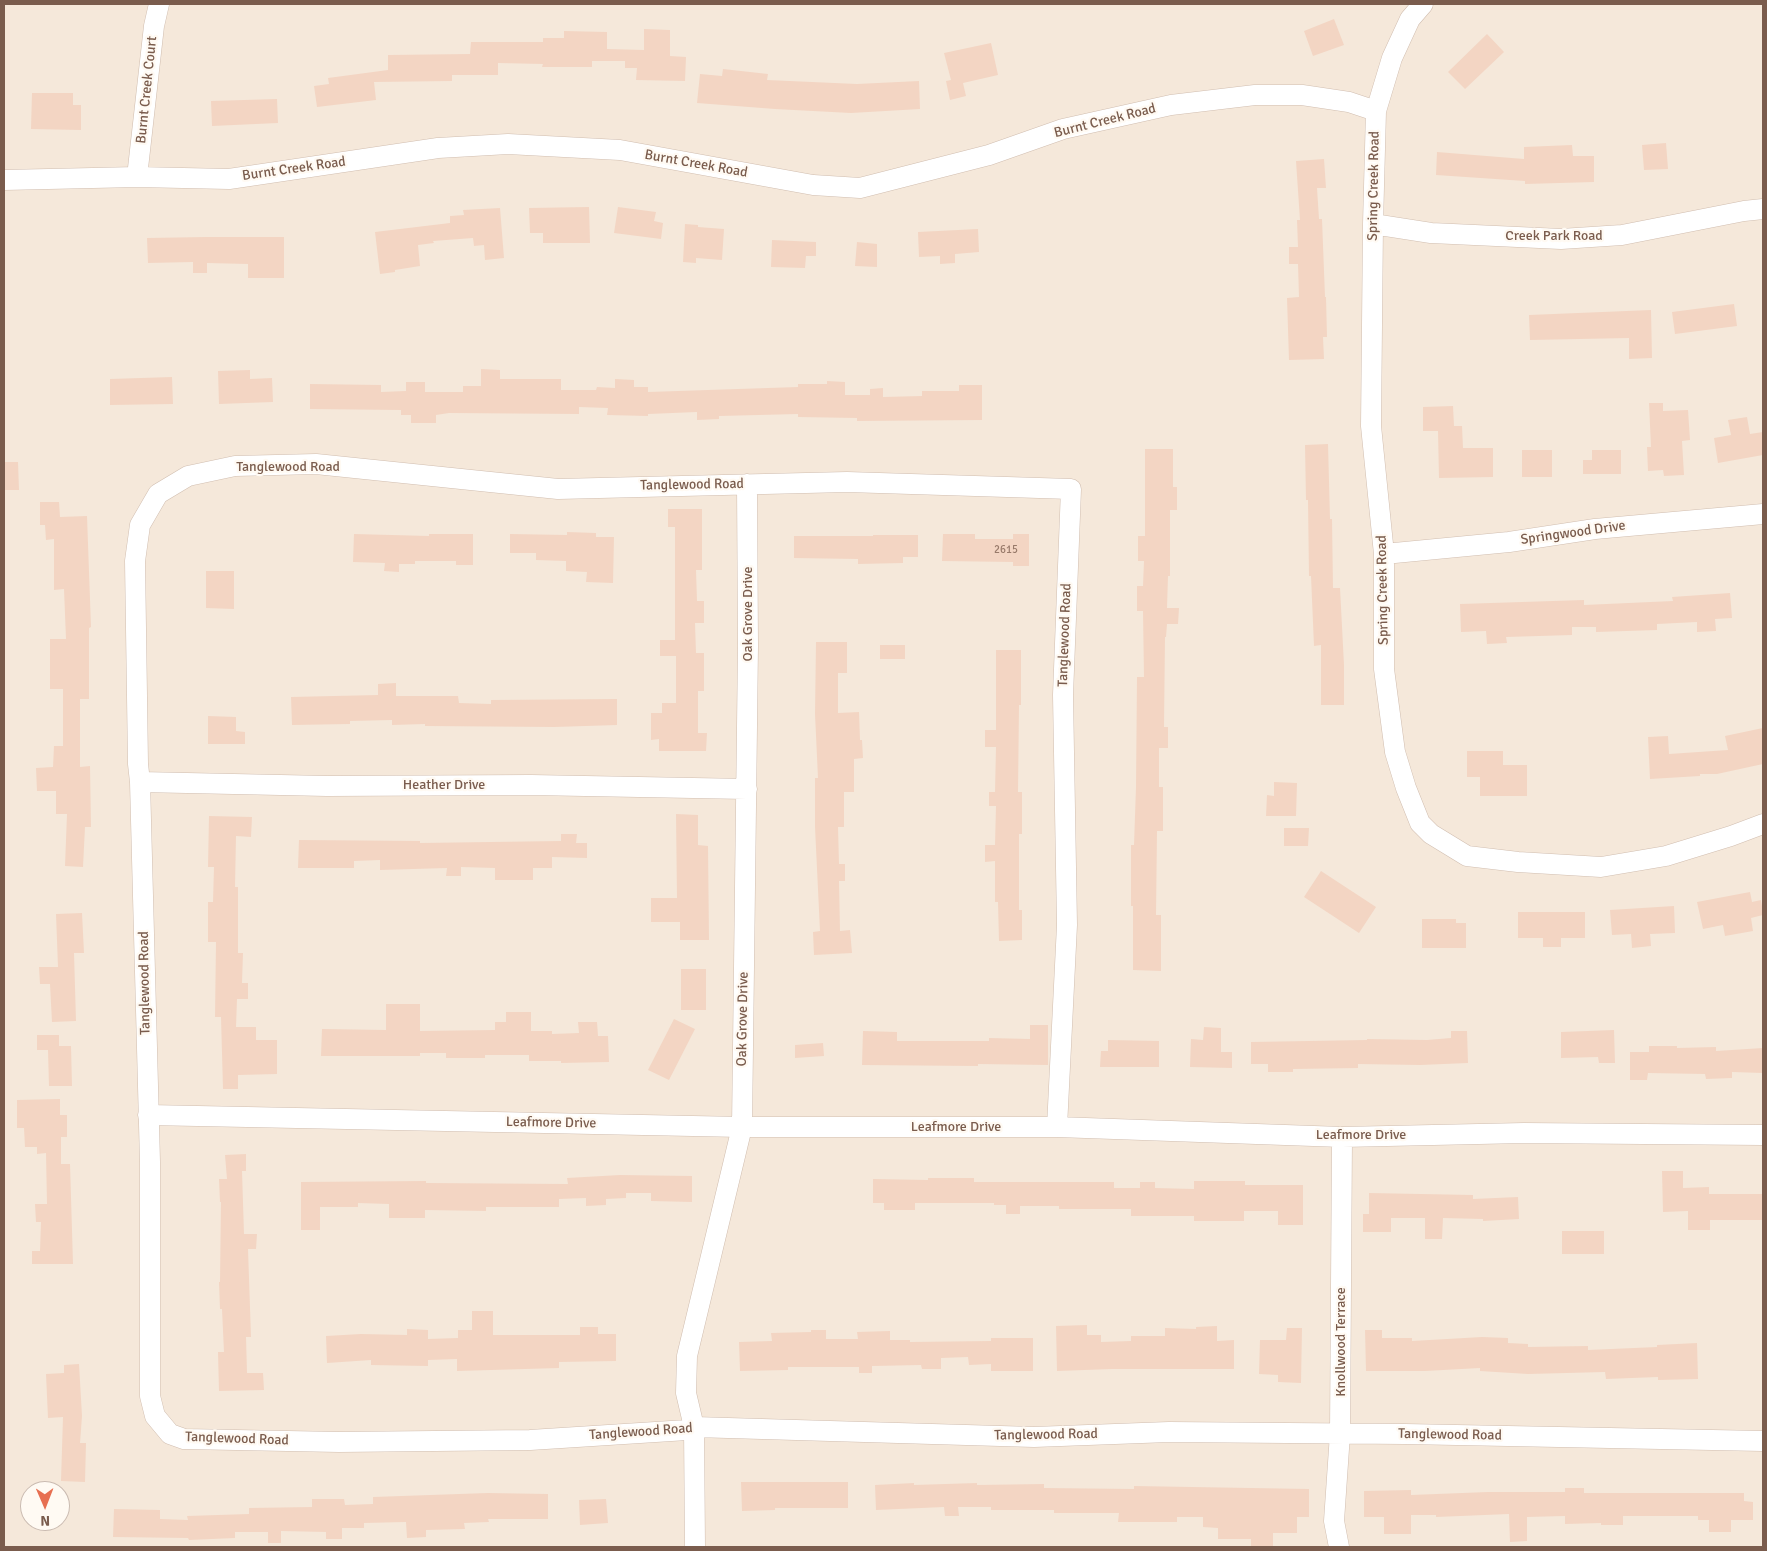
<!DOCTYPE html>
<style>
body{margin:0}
#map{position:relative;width:1767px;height:1551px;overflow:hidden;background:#fdf6ec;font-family:Signika,sans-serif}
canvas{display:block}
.frame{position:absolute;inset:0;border:5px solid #7a5c4d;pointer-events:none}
.north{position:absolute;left:20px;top:1481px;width:50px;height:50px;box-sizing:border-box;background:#fffaf3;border:1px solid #cabbb1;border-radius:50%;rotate:179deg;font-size:14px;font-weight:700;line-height:20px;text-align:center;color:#7a5c4d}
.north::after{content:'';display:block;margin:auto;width:18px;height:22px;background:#e76f51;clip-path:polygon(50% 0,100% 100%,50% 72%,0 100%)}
</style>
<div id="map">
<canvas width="1767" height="1551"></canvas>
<div class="frame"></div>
<div class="north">N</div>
</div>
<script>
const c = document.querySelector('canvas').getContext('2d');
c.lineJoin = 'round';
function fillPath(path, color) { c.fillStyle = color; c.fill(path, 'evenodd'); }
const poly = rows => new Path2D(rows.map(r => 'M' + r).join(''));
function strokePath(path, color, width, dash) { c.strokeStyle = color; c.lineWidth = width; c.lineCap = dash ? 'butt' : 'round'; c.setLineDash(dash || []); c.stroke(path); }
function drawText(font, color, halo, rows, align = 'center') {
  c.font = font + ' Signika,sans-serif'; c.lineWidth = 4.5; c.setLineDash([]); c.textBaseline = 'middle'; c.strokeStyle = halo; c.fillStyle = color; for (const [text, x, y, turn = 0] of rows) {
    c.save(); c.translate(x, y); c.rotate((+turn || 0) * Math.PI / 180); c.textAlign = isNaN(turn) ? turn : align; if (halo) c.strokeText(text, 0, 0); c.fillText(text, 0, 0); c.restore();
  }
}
const residential = poly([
 [4,4,1763,4,1763,1547,4,1547],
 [30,1491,60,1491,60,1521,30,1521]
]);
const building = poly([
 [1334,19,1344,45,1313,56,1304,31],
 [644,29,670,30,670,56,686,57,685,81,636,80,637,68,625,68,625,61,592,61,592,67,542,67,543,64,498,63,498,75,452,75,452,81,374,82,376,100,317,107,314,86,329,84,328,78,388,70,388,55,470,54,471,42,543,42,543,38,564,38,564,31,607,32,607,49,644,50],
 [1487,34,1504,52,1465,89,1448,72],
 [991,43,998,75,963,83,966,96,950,100,946,81,951,80,944,53],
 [723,69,768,74,767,80,857,84,919,81,920,109,851,113,775,109,697,103,700,74,722,76],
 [32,93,73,93,73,105,81,105,81,130,31,129],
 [277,99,278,123,212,126,211,101],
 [1666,143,1668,169,1644,170,1642,145],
 [1572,145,1573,156,1594,156,1594,182,1525,184,1525,181,1436,175,1437,152,1524,159,1524,147],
 [1324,159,1326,188,1317,188,1319,219,1322,219,1325,297,1326,297,1327,337,1323,337,1324,359,1289,360,1287,298,1299,297,1298,264,1289,264,1289,247,1298,247,1297,220,1300,220,1296,161],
 [589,207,590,243,543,243,543,233,530,233,529,208],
 [618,207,656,212,654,221,663,223,661,239,614,233],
 [500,208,504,258,485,260,484,245,474,246,473,238,433,241,434,243,418,245,420,266,395,270,395,272,380,274,375,232,450,223,450,216,464,215,463,210],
 [685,224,698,225,698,227,724,229,722,260,696,258,696,263,683,262],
 [978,229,979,252,955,254,955,263,940,264,940,256,919,257,918,232],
 [206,237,284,237,284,278,248,278,248,264,207,263,207,273,193,273,193,262,148,263,147,238],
 [772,240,816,242,816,256,806,256,805,268,771,267],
 [857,242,877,244,877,267,855,266],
 [1734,304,1737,326,1675,334,1672,312],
 [1651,310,1652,358,1629,359,1629,338,1530,340,1529,315],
 [481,369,500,370,500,379,561,379,561,390,596,390,597,387,615,388,615,379,634,380,634,387,648,387,648,392,798,387,798,384,827,384,827,381,845,382,845,395,870,395,870,389,883,388,883,397,922,396,922,391,959,391,959,385,982,385,982,420,857,421,857,418,798,417,798,414,719,416,719,419,697,420,697,412,648,414,648,416,607,415,608,408,579,407,579,414,449,413,436,415,436,423,411,423,411,415,401,415,401,410,310,409,310,384,381,385,381,392,406,391,406,382,425,382,425,392,463,392,463,386,481,386],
 [250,370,250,379,272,378,273,402,219,404,218,371],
 [172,377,173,404,110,405,110,379],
 [1649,403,1663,403,1663,411,1688,410,1690,440,1682,441,1684,475,1664,476,1663,470,1648,471,1647,447,1651,447],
 [1453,406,1454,426,1462,426,1463,448,1493,448,1493,477,1439,478,1438,431,1423,431,1423,407],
 [1747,417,1750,434,1763,432,1763,455,1718,463,1714,438,1731,435,1728,420],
 [1328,444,1330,519,1332,519,1333,588,1340,588,1344,665,1344,705,1321,705,1321,645,1314,646,1311,576,1309,576,1308,500,1306,500,1305,445],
 [1145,449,1173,449,1173,487,1177,487,1177,510,1170,510,1170,576,1168,576,1167,608,1179,608,1178,624,1167,624,1166,637,1165,637,1164,727,1168,727,1168,748,1159,748,1159,787,1163,787,1163,831,1157,831,1156,915,1161,915,1161,971,1133,970,1133,906,1131,906,1131,845,1134,845,1136,787,1137,677,1144,677,1143,611,1137,611,1137,586,1143,586,1144,561,1138,561,1138,536,1145,536],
 [1522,450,1552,450,1552,477,1522,477],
 [1592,450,1621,450,1621,474,1583,474,1583,460,1592,460],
 [4,462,18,462,19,490,4,490],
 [40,502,59,502,60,517,87,516,91,627,89,628,89,699,80,699,80,767,90,766,91,827,85,827,83,867,65,866,67,814,56,814,56,791,37,791,36,768,53,767,54,746,63,746,63,689,50,689,50,639,66,639,64,589,54,590,54,539,46,540,45,525,40,525],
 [668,509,702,509,702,570,696,570,697,601,704,601,704,623,695,623,696,653,704,653,704,691,698,691,698,733,707,733,706,751,659,751,659,739,651,740,651,713,662,713,662,703,676,703,676,656,660,656,660,640,675,640,675,527,668,527],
 [567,532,596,533,596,537,614,537,613,583,586,582,587,572,566,571,566,561,536,560,536,553,510,553,510,534,567,535],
 [354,534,429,536,429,534,473,534,473,565,456,565,456,561,415,561,415,564,399,564,399,572,384,571,385,563,353,562],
 [943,534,975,534,975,539,1013,539,1013,534,1029,534,1029,566,1013,566,1013,562,942,561],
 [873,535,918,535,918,557,903,557,903,563,858,564,858,559,794,558,794,536,873,536],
 [206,571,234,571,234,609,206,608],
 [1730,593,1732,618,1715,619,1716,631,1697,632,1697,622,1657,624,1657,630,1596,632,1596,627,1572,627,1572,635,1506,637,1507,643,1487,644,1486,631,1461,632,1460,604,1584,600,1584,605,1673,601,1672,597],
 [816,642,847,642,847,673,838,673,838,713,859,712,860,740,862,740,863,758,854,759,854,792,844,792,844,827,838,827,839,864,845,864,845,881,839,881,840,931,850,930,852,953,814,955,813,932,820,931,815,827,815,778,818,778,815,714],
 [880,645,905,645,905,659,880,659],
 [996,650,1021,650,1021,705,1019,705,1018,792,1022,792,1022,834,1019,834,1019,910,1022,910,1022,940,999,941,998,902,995,902,995,861,985,862,985,845,995,845,996,806,989,806,989,792,995,792,996,747,985,747,985,730,996,730],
 [396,683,396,696,458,696,459,703,491,704,491,700,617,699,617,725,554,727,425,726,425,724,392,725,392,720,350,721,350,724,292,725,291,697,378,695,378,684],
 [208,716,236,717,236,731,245,732,245,744,208,744],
 [1763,728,1763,764,1717,774,1700,774,1700,776,1650,779,1648,737,1668,736,1669,754,1728,750,1725,736],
 [1467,751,1503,751,1503,765,1527,765,1527,796,1480,796,1480,777,1467,777],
 [1274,782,1297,783,1296,816,1266,816,1267,795,1274,796],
 [676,814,698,815,698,845,708,846,709,940,680,940,680,922,651,922,651,898,677,898],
 [209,816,252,817,251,837,236,836,235,887,238,887,238,953,243,953,242,983,248,983,248,999,237,999,236,1027,256,1027,256,1040,277,1040,277,1074,238,1075,238,1089,223,1089,221,1017,215,1017,216,942,208,942,208,902,213,902,214,867,208,867],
 [1284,828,1309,828,1308,846,1284,846],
 [561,834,577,834,576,843,587,843,587,858,552,857,552,868,533,868,533,880,495,880,495,868,461,867,461,876,446,876,447,868,380,870,380,860,354,861,354,868,298,868,299,840,420,841,420,843,561,841],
 [1321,871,1376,907,1359,933,1304,897],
 [1750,892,1752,902,1761,900,1763,912,1763,915,1751,918,1753,931,1725,936,1723,925,1703,929,1697,902],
 [1674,906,1675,933,1650,934,1651,946,1632,948,1631,934,1612,935,1610,910],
 [1518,912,1585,912,1585,938,1561,938,1561,947,1543,947,1543,938,1518,938],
 [82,913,84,953,74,953,76,1021,52,1022,50,984,40,984,39,967,58,967,56,914],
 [1422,919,1456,919,1456,923,1466,923,1466,948,1422,948],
 [681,969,706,969,706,1010,681,1010],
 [386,1004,420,1004,420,1031,495,1030,495,1022,506,1022,506,1012,531,1012,531,1031,552,1031,552,1034,579,1033,578,1022,597,1022,598,1036,608,1036,609,1062,561,1063,561,1061,529,1061,529,1055,485,1055,485,1058,446,1058,446,1053,420,1053,420,1056,321,1056,322,1029,386,1030],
 [674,1019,695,1029,669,1080,648,1070],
 [1030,1025,1048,1025,1048,1065,978,1064,978,1066,862,1065,863,1031,897,1032,897,1041,989,1041,989,1038,1030,1039],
 [1204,1027,1221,1028,1221,1052,1232,1052,1232,1068,1190,1067,1191,1039,1203,1040],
 [1614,1030,1615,1063,1599,1063,1598,1057,1561,1058,1561,1032],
 [1451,1031,1467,1031,1468,1063,1420,1065,1358,1064,1358,1068,1293,1069,1293,1072,1268,1072,1268,1064,1251,1064,1251,1042,1367,1040,1367,1039,1427,1040,1451,1038],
 [37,1035,59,1035,59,1046,71,1046,72,1086,49,1086,48,1050,37,1050],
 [1108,1040,1159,1041,1159,1067,1100,1067,1101,1051,1108,1051],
 [823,1043,824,1056,795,1058,795,1045],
 [1649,1046,1677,1046,1677,1048,1716,1047,1716,1051,1763,1048,1763,1073,1732,1072,1732,1078,1706,1079,1705,1074,1648,1073,1647,1080,1630,1080,1630,1052,1649,1052],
 [60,1099,60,1115,67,1115,67,1137,61,1137,61,1164,70,1164,73,1264,32,1264,32,1251,40,1251,41,1222,36,1222,35,1204,47,1204,46,1153,37,1154,37,1147,25,1147,24,1128,17,1128,17,1100],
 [246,1154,246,1171,242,1171,244,1234,257,1234,256,1249,248,1249,251,1337,246,1337,247,1373,263,1373,264,1390,219,1391,218,1352,224,1352,222,1309,220,1309,219,1282,220,1282,221,1202,220,1202,219,1179,227,1179,225,1155],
 [1662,1171,1683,1171,1683,1188,1709,1187,1709,1194,1763,1194,1763,1220,1710,1220,1710,1230,1688,1230,1688,1211,1663,1212],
 [620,1175,692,1176,692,1202,651,1201,651,1193,626,1193,626,1198,606,1199,606,1205,586,1206,586,1198,559,1199,559,1207,486,1207,486,1211,425,1210,425,1218,389,1218,389,1204,358,1203,358,1207,320,1207,320,1230,301,1230,301,1182,426,1181,426,1183,568,1184,567,1178],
 [928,1178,974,1178,974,1182,1114,1182,1114,1188,1140,1188,1140,1182,1155,1182,1155,1188,1194,1189,1194,1181,1245,1181,1245,1185,1303,1185,1303,1225,1278,1225,1278,1211,1244,1211,1244,1221,1194,1221,1194,1216,1131,1216,1131,1209,1059,1209,1059,1206,1020,1206,1020,1214,1006,1214,1006,1205,994,1205,994,1203,915,1203,915,1210,884,1210,884,1203,873,1203,873,1179,928,1180],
 [1369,1193,1473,1195,1473,1199,1518,1197,1519,1219,1483,1221,1483,1219,1443,1218,1442,1239,1425,1239,1425,1218,1391,1218,1391,1232,1363,1232,1363,1214,1369,1214],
 [1562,1231,1604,1231,1604,1254,1562,1254],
 [472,1311,493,1311,493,1335,580,1335,580,1327,598,1327,598,1334,616,1334,616,1361,559,1362,559,1368,457,1371,457,1359,428,1360,428,1366,371,1365,371,1360,327,1363,326,1336,361,1334,407,1335,407,1329,428,1330,428,1339,458,1338,458,1330,472,1330],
 [1087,1325,1087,1335,1101,1335,1101,1342,1131,1341,1131,1336,1165,1336,1165,1328,1196,1329,1196,1327,1217,1326,1217,1341,1234,1340,1234,1369,1112,1369,1057,1371,1056,1326],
 [1287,1328,1302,1328,1301,1383,1278,1382,1278,1375,1259,1374,1260,1340,1286,1340],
 [811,1330,826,1330,826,1339,858,1339,857,1332,890,1331,890,1340,910,1340,910,1342,991,1341,991,1338,1033,1338,1033,1371,991,1371,991,1364,969,1365,968,1357,941,1358,941,1369,922,1369,921,1365,872,1366,872,1373,859,1373,859,1367,788,1367,788,1370,740,1371,739,1342,772,1341,771,1333,811,1332],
 [1365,1330,1382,1330,1382,1338,1412,1338,1412,1341,1482,1337,1508,1338,1508,1343,1528,1344,1528,1347,1588,1346,1588,1350,1657,1347,1657,1345,1697,1343,1698,1379,1658,1380,1658,1377,1606,1379,1605,1372,1528,1374,1480,1371,1480,1368,1425,1371,1366,1371],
 [79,1364,82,1416,80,1443,86,1443,85,1482,61,1481,63,1417,48,1418,46,1374,64,1373,64,1365],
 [741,1482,848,1482,848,1508,775,1508,775,1510,742,1511],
 [914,1483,914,1485,977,1483,977,1485,1044,1484,1044,1488,1134,1489,1134,1486,1309,1489,1309,1517,1297,1517,1297,1533,1273,1533,1273,1547,1251,1547,1251,1539,1218,1539,1218,1528,1203,1527,1203,1517,1177,1517,1177,1522,1118,1522,1119,1513,1054,1513,1054,1510,991,1510,991,1507,958,1507,959,1516,945,1516,944,1507,876,1510,875,1485],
 [1565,1488,1584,1488,1584,1493,1744,1493,1744,1501,1753,1502,1753,1520,1731,1520,1731,1532,1709,1532,1709,1520,1698,1520,1698,1516,1623,1516,1623,1525,1601,1525,1601,1523,1565,1524,1565,1516,1527,1517,1527,1541,1510,1542,1509,1514,1436,1517,1436,1515,1411,1515,1411,1534,1384,1534,1384,1517,1364,1517,1364,1491,1411,1490,1411,1495,1488,1492,1565,1492],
 [488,1493,548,1494,548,1519,488,1519,489,1522,464,1523,465,1529,426,1530,426,1537,407,1538,406,1522,364,1523,364,1528,342,1528,342,1539,326,1539,326,1532,281,1531,281,1543,268,1543,268,1532,235,1532,235,1538,189,1540,188,1538,113,1537,114,1509,160,1510,160,1519,188,1520,187,1516,249,1514,249,1508,312,1507,312,1499,344,1499,345,1505,373,1504,373,1497],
 [606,1499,608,1523,580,1525,579,1500]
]);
const minor = poly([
 [1423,4,1410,19,1392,58,1376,111,1373,224,1371,426,1384,554,1384,669,1395,752,1406,788,1420,823,1431,834,1467,856,1518,862,1601,867,1666,856,1731,836,1763,824],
 [137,177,154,26,159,4],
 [4,180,137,177,229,179,438,148,508,144,620,150,813,185,860,188,989,155,1063,129,1171,105,1255,95,1302,95,1349,102,1376,111],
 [1373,224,1431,233,1561,239,1622,235,1744,211,1763,209],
 [1384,554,1509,542,1595,529,1763,514],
 [140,782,327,786,531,785,747,789],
 [148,1115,742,1127,1057,1127,1342,1137,1524,1133,1763,1135],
 [1057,1127,1067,925,1063,695,1071,489,847,482,558,489,316,464,235,466,188,476,158,494,140,525,135,561,138,764,140,782,150,1162,150,1396,155,1416,170,1434,184,1439,339,1442,530,1440,687,1430,694,1427,1034,1437,1169,1432,1405,1434,1763,1441],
 [695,1547,694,1427,686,1393,687,1356,742,1127,748,646,747,484],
 [1339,1547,1334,1521,1340,1434,1342,1137]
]);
const numberNames = [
 ["2615",1006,550]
];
const streetNames = [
 ["Burnt Creek Court",147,90,-84],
 ["Burnt Creek Road",1105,121,-14],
 ["Burnt Creek Road",696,164,10],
 ["Burnt Creek Road",294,169,-8],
 ["Spring Creek Road",1374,186,-89],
 ["Creek Park Road",1554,236],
 ["Tanglewood Road",288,467],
 ["Tanglewood Road",692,485,-1],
 ["Springwood Drive",1573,533,-8],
 ["Spring Creek Road",1383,590,-91],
 ["Oak Grove Drive",748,614,-90],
 ["Tanglewood Road",1065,635,-88],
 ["Heather Drive",444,785],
 ["Tanglewood Road",145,983,-91],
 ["Oak Grove Drive",743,1019,-89],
 ["Leafmore Drive",551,1123,1],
 ["Leafmore Drive",956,1127],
 ["Leafmore Drive",1361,1135],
 ["Knollwood Terrace",1341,1342,-90],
 ["Tanglewood Road",641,1432,-4],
 ["Tanglewood Road",1046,1435,-1],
 ["Tanglewood Road",1450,1435,1],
 ["Tanglewood Road",237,1439,2]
];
fillPath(residential, '#f5e8da');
fillPath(building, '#f3d5c3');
strokePath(minor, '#d1beb0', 21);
strokePath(minor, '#fff', 20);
drawText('11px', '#987a6a', null, numberNames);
drawText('14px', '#7a5c4d', '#fffaf3', streetNames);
</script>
